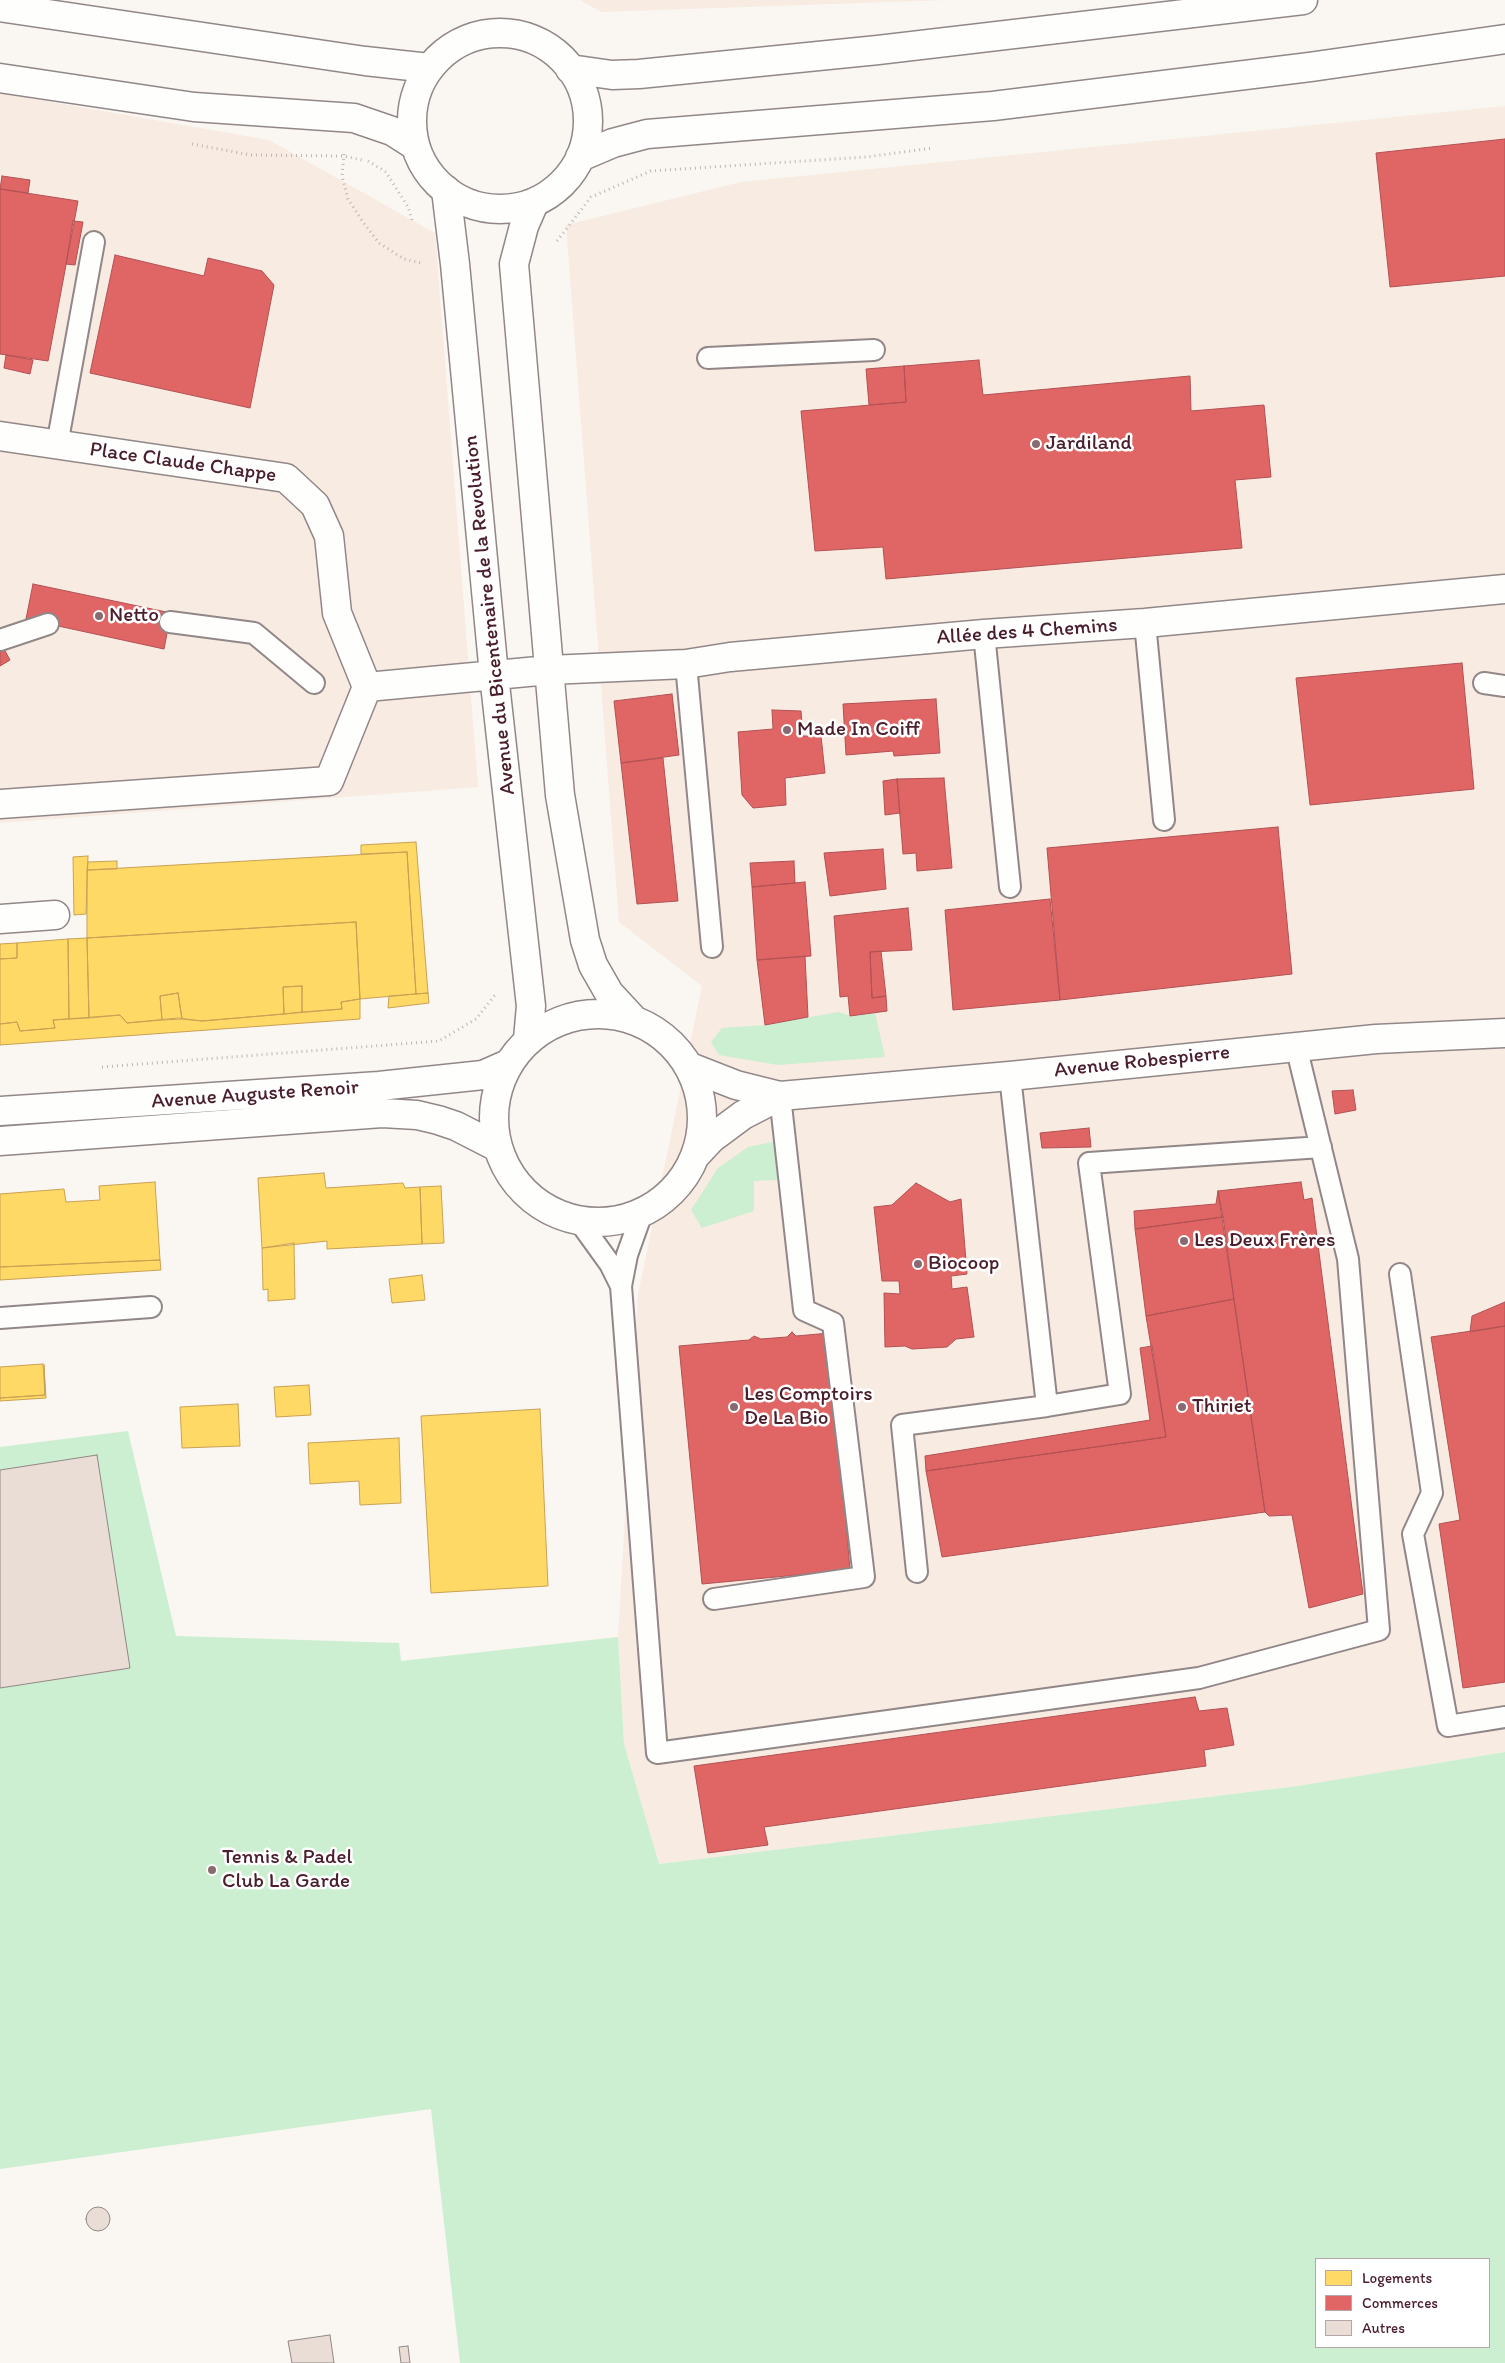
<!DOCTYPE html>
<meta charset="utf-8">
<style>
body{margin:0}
#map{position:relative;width:1505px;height:2363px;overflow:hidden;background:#faf6f2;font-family:Itim,sans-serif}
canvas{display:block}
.legend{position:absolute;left:1315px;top:2258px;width:175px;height:90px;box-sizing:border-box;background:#fff;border:1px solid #b7a5aa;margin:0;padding:6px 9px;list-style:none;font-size:15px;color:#4a1f2b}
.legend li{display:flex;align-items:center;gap:10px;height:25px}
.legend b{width:25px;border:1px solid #b7a5aa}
</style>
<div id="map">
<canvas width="1505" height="2363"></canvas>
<ul class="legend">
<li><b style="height:14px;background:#ffd966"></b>Logements</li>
<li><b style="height:14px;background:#e06666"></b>Commerces</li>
<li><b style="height:14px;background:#e9ddd6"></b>Autres</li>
</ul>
</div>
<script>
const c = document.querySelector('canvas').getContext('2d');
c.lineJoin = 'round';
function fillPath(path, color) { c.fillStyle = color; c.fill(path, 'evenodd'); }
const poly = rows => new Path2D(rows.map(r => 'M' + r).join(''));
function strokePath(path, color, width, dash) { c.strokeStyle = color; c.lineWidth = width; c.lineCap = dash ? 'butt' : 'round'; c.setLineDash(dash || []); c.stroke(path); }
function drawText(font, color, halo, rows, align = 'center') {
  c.font = font + ' Itim,sans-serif'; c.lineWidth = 5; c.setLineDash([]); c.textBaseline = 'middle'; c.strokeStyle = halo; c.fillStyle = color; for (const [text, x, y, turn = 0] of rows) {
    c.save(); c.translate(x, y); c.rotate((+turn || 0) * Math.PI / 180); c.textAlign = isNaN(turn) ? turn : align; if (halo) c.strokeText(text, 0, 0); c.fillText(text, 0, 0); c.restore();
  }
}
const built = poly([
 [580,0,947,0,601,12],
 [0,93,269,140,435,233,478,787,0,823],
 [1505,106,1505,1752,1298,1786,659,1864,624,1744,618,1637,638,1294,702,986,619,922,566,225,741,182]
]);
const green = poly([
 [839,1012,850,1016,875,1013,885,1057,778,1065,719,1055,711,1042,722,1028,765,1025],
 [782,1140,777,1180,754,1181,754,1211,702,1228,691,1210,718,1168,748,1147],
 [128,1431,176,1636,399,1643,401,1661,618,1637,624,1744,659,1864,1298,1786,1505,1752,1505,2363,460,2363,431,2109,0,2169,0,1447],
 [1316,2259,1489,2259,1489,2347,1316,2347]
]);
const homes = poly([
 [416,842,428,993,416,994,407,852,361,854,361,845,416,842],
 [407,852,416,994,360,999,356,922,87,938,87,870,407,852],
 [88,856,86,914,74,915,73,857,88,856],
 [117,861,117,869,87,870,88,862,117,861],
 [356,922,360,999,341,1002,342,1009,302,1012,302,986,283,987,284,1014,202,1021,182,1019,178,993,160,996,162,1020,127,1023,120,1015,89,1018,87,938,356,922],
 [87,938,89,1018,69,1019,68,939,87,938],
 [68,939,69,1019,53,1020,55,1028,20,1031,17,1022,0,1024,0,959,17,958,17,943,68,939],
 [17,943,17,958,0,959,0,944,17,943],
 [302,986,302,1012,284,1014,283,987,302,986],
 [178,993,182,1019,162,1020,160,996,178,993],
 [428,993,429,1003,388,1008,389,996,428,993],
 [360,999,360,1019,0,1045,0,1024,17,1022,20,1031,55,1028,53,1020,120,1015,127,1023,178,1018,202,1021,342,1009,341,1002,360,999],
 [324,1173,326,1188,403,1183,405,1188,420,1187,422,1244,327,1249,327,1241,262,1248,258,1178,324,1173],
 [155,1182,160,1260,0,1267,0,1194,64,1189,66,1202,100,1200,99,1186,155,1182],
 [441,1186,444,1243,422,1244,420,1187,441,1186],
 [294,1243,295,1299,268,1301,268,1289,263,1290,262,1248,294,1243],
 [160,1260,161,1270,0,1280,0,1267,160,1260],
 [422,1275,425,1300,392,1303,389,1279,422,1275],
 [43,1364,45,1395,0,1398,0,1367,43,1364],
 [44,1365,46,1398,0,1401,0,1398,45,1395,44,1365],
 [309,1385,311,1415,276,1417,274,1387,309,1385],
 [238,1404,240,1446,182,1448,180,1407,238,1404],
 [540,1409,548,1586,431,1593,421,1416,540,1409],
 [399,1438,401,1503,360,1505,359,1481,310,1484,308,1443,399,1438]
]);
const shops = poly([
 [1505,139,1505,276,1390,287,1376,153,1505,139],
 [2,176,30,180,28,193,0,189,2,176],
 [0,189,78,201,48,361,0,354,0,189],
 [73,221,83,222,75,265,66,264,73,221],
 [115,255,204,276,208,258,262,271,274,285,250,408,90,373,115,255],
 [6,355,33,360,30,374,4,368,6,355],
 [979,360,983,395,1190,376,1191,411,1264,405,1271,477,1235,480,1242,548,886,579,883,547,815,551,801,411,906,402,904,366,979,360],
 [904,366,906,402,869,405,866,369,904,366],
 [33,584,171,613,164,649,26,619,33,584],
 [4,649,10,660,0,666,0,652,4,649],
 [1462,663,1474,789,1310,805,1296,678,1462,663],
 [672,694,679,755,621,763,614,701,672,694],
 [936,699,940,753,894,756,893,751,846,755,843,704,936,699],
 [772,710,801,711,803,736,821,736,825,773,785,778,786,805,753,808,742,795,738,732,773,729,772,710],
 [663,758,678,901,637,904,621,763,663,758],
 [944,778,952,868,917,871,916,853,903,854,897,779,944,778],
 [897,779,900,813,885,815,883,781,897,779],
 [1278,827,1292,974,1060,1000,1047,848,1278,827],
 [883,849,886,889,830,896,824,853,883,849],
 [794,861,795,883,752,887,750,863,794,861],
 [805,882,811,956,757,960,752,887,805,882],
 [1050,899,1060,1000,953,1010,945,910,1050,899],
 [908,908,912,950,870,952,872,998,886,996,887,1011,850,1016,848,996,840,997,834,916,908,908],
 [881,951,886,996,872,998,870,952,881,951],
 [805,956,808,1017,765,1025,757,960,805,956],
 [1353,1090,1356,1110,1335,1114,1332,1091,1353,1090],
 [1089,1128,1091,1147,1042,1148,1040,1133,1089,1128],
 [1301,1182,1304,1200,1312,1198,1363,1594,1309,1608,1292,1515,1269,1516,1265,1512,1218,1191,1301,1182],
 [916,1183,950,1202,961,1199,967,1274,951,1276,952,1289,967,1287,974,1337,956,1339,947,1347,912,1349,905,1346,885,1347,884,1293,900,1294,899,1281,882,1281,874,1207,892,1205,916,1183],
 [1218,1191,1223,1217,1135,1229,1134,1211,1216,1204,1218,1191],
 [1223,1217,1234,1299,1146,1316,1135,1229,1223,1217],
 [1234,1299,1265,1512,942,1557,926,1471,1166,1437,1146,1316,1234,1299],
 [1505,1302,1505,1326,1470,1332,1472,1316,1505,1302],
 [1505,1326,1505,1682,1463,1688,1439,1524,1460,1520,1431,1337,1505,1326],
 [792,1332,796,1336,830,1333,850,1570,702,1584,679,1346,749,1340,754,1336,761,1339,787,1337,792,1332],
 [1152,1346,1166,1437,926,1471,925,1456,1150,1420,1140,1348,1152,1346],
 [1195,1697,1199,1711,1227,1708,1234,1745,1204,1750,1206,1766,764,1827,768,1845,708,1853,694,1766,1195,1697]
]);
const building = poly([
 [97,1455,130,1668,0,1688,0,1470,97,1455],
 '86 2219a12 12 0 1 1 24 0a12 12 0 1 1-24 0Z',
 [330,2335,334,2363,292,2363,288,2341,330,2335],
 [408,2346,410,2363,401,2363,399,2347,408,2346]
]);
const path = poly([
 [192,144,251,155,343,156,362,160],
 [344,154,342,176,348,199,363,222,379,243,404,259,421,263],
 [368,161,386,172,408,207,413,223],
 [557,241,591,197,651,171,866,157,933,148],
 [102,1067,439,1041,476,1019,495,995]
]);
const service = poly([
 [708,358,874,350],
 [57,445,94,242],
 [170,622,254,633,314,683],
 [1145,623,1164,820],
 [984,634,1010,887],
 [0,640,48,624],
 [686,664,712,947],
 [1484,683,1505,686],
 [1010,1076,1047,1406],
 [642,1213,627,1255,621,1286,657,1753,1199,1678,1379,1630,1348,1259,1296,1046],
 [579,1221,610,1264,621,1286],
 [1400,1274,1432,1493,1413,1534,1448,1726,1505,1717],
 [0,1318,151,1307],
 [917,1572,902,1425,1047,1406,1120,1394,1089,1163,1321,1147],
 [714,1599,864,1577,833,1323,804,1310,780,1096]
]);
const minor = poly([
 [446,190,455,264,494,675,531,1006,528,1039],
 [534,203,524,226,514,264,560,795,585,940,593,965,609,993,634,1020],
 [0,436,286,478,315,505,329,536,337,613,367,687,329,781,0,804],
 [367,687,549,670,686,664,730,657,984,634,1145,623,1505,589],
 [0,919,55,915],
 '494 1118a104 104 0 1 1 208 0a104 104 0 1 1-208 0Z',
 [690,1067,736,1085,780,1096,1010,1076,1376,1039,1505,1033],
 [0,1111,379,1086,483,1075,508,1064],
 [0,1141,382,1113,417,1115,438,1120,456,1126,497,1147],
 [696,1155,712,1138,743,1115,780,1096]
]);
const secondary = poly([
 [0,7,365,61,429,68],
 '412 121a88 88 0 1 1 176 0a88 88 0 1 1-176 0Z',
 [570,69,612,75,639,74,878,50,1303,0],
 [0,78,194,107,354,118,392,131,414,145],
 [580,157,613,143,647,134,993,106,1310,67,1505,39]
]);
const markers = [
 [1036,444,5,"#886a71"],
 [99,616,5,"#886a71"],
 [787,730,5,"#886a71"],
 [1184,1241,5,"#886a71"],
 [918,1264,5,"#886a71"],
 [734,1407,5,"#886a71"],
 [1182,1407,5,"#886a71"],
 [212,1870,5,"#886a71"]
];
const poiNames = [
 ["Jardiland",1046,444],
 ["Netto",109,616],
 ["Made In Coiff",797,730],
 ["Les Deux Frères",1194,1241],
 ["Biocoop",928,1264],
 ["Les Comptoirs",744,1395],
 ["De La Bio",744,1419],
 ["Thiriet",1192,1407],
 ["Tennis & Padel",222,1858],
 ["Club La Garde",222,1882]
];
const streetNames = [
 ["Place Claude Chappe",183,463,8],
 ["Avenue du Bicentenaire de la Revolution",490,615,-96],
 ["Allée des 4 Chemins",1027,632,-4],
 ["Avenue Robespierre",1142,1062,-6],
 ["Avenue Auguste Renoir",255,1095,-4]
];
fillPath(built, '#f8ebe1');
fillPath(green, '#cbefd0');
fillPath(homes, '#ffd966');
strokePath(homes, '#c9a154', 1);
fillPath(shops, '#e06666');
strokePath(shops, '#b35154', 1);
fillPath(building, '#e9ddd6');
strokePath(building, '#928788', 1);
strokePath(service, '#928788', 24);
strokePath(minor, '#928788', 31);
strokePath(secondary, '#928788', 31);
strokePath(path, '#bcb6b7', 3, [1, 4]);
strokePath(service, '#fefefd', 20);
strokePath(minor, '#fefefd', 28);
strokePath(secondary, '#fefefd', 28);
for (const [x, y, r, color] of markers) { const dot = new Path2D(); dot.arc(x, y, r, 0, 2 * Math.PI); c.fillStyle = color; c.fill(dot); strokePath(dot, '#fff', 2); }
drawText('21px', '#4a1f2b', '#fff', poiNames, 'left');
drawText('21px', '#4a1f2b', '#fff', streetNames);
</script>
